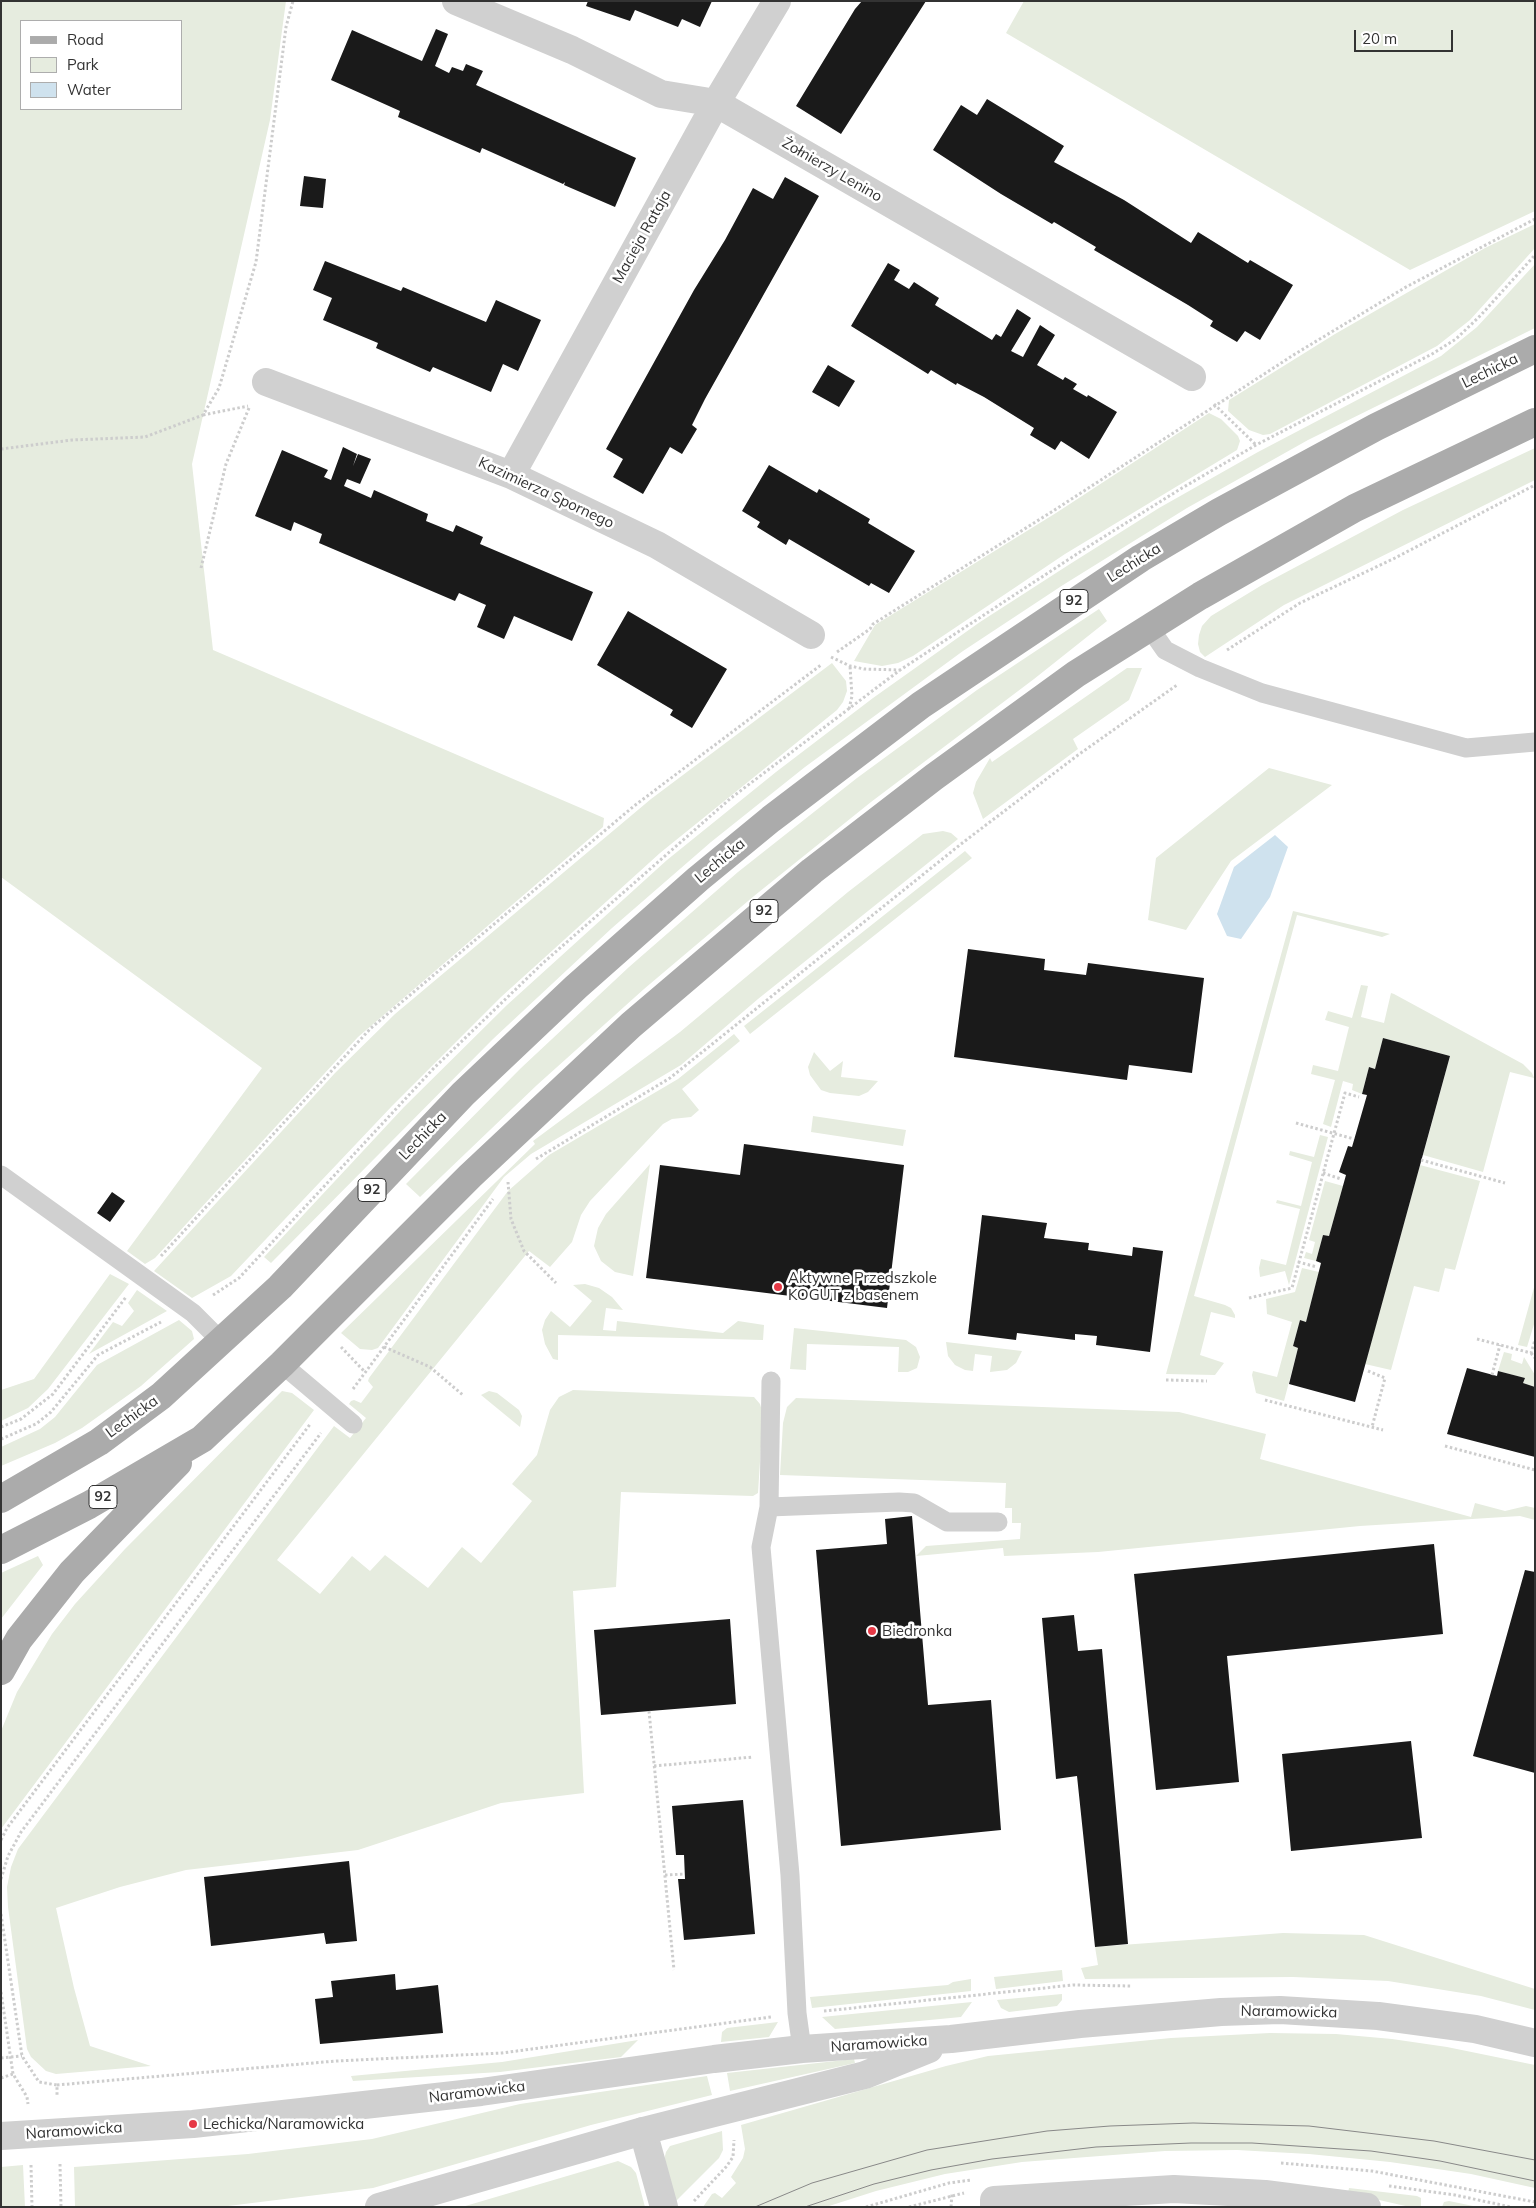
<!DOCTYPE html>
<meta charset="utf-8">
<style>
body{margin:0}
#map{position:relative;width:1536px;height:2208px;overflow:hidden;background:#fff;font-family:Mulish,sans-serif}
canvas{display:block}
.frame{position:absolute;inset:0;border:2px solid #333;pointer-events:none}
.legend{position:absolute;left:20px;top:20px;width:162px;height:90px;box-sizing:border-box;background:#fff;border:1px solid #adadad;margin:0;padding:6px 9px;list-style:none;font-size:15px;color:#333}
.legend li{display:flex;align-items:center;gap:10px;height:25px}
.legend b{width:25px;border:1px solid #adadad}
.scale{position:absolute;left:1354px;top:30px;width:99px;height:22px;box-sizing:border-box;border:2px solid #333;border-top:0;padding-left:6px;font-size:15px;line-height:18px;white-space:nowrap;color:#333;-webkit-text-stroke:4px #fff;paint-order:stroke}
</style>
<div id="map">
<canvas width="1536" height="2208"></canvas>
<div class="frame"></div>
<ul class="legend">
<li><b style="height:6px;background:#ababab"></b>Road</li>
<li><b style="height:14px;background:#e6ecdf"></b>Park</li>
<li><b style="height:14px;background:#cfe2ee"></b>Water</li>
</ul>
<div class="scale">20 m</div>
</div>
<script>
const c = document.querySelector('canvas').getContext('2d');
c.lineJoin = 'round';
function fillPath(path, color) { c.fillStyle = color; c.fill(path, 'evenodd'); }
const poly = rows => new Path2D(rows.map(r => 'M' + r).join(''));
function strokePath(path, color, width, dash) { c.strokeStyle = color; c.lineWidth = width; c.lineCap = dash ? 'butt' : 'round'; c.setLineDash(dash || []); c.stroke(path); }
function drawText(font, color, halo, rows, align = 'center') {
  c.font = font + ' Mulish,sans-serif'; c.lineWidth = 5; c.setLineDash([]); c.textBaseline = 'middle'; c.strokeStyle = halo; c.fillStyle = color; for (const [text, x, y, turn = 0] of rows) {
    c.save(); c.translate(x, y); c.rotate((+turn || 0) * Math.PI / 180); c.textAlign = isNaN(turn) ? turn : align; if (halo) c.strokeText(text, 0, 0); c.fillText(text, 0, 0); c.restore();
  }
}
const green = poly([
 [1,1,286,1,270,120,192,464,213,650,604,818,603,827,358,1037,155,1258,145,1264,127,1251,262,1068,1,877],
 [21,21,181,21,181,109,21,109],
 [1024,1,1535,1,1535,211,1410,270,1006,33],
 [1535,224,1535,248,1470,320,1437,346,1270,434,1263,435,1249,430,1228,411,1229,400,1335,334,1485,248],
 [1535,264,1535,328,1308,440,1187,508,1063,585,963,651,805,767,711,842,612,928,493,1039,271,1263,264,1257,404,1107,507,1005,667,860,776,772,873,698,980,622,1070,564,1159,508,1258,452,1441,356,1477,327],
 [1209,413,1221,419,1238,436,1240,441,1237,450,1065,554,913,656,898,663,882,666,854,661,875,625,1056,513],
 [1535,448,1535,480,1284,605,1205,657,1200,652,1198,644,1199,635,1202,626,1211,616,1262,585,1403,510],
 [1099,609,1107,621,1034,679,871,802,754,896,644,989,537,1085,420,1197,406,1184,521,1068,629,967,738,872,857,778,977,690],
 [832,663,846,681,847,691,843,702,837,710,660,853,501,997,392,1106,231,1276,192,1298,154,1271,335,1073,395,1014,651,799],
 [1127,668,1142,668,1129,700,1073,739,1078,749,983,819,973,793,976,782,990,758,992,762],
 [1269,768,1332,785,1231,861,1186,930,1148,920,1156,858],
 [943,831,951,833,958,839,758,999,681,1065,531,1154,504,1177,378,1348,372,1350,360,1349,341,1333,535,1144,533,1141,680,1032,848,892,923,834],
 [965,851,972,858,750,1034,744,1026],
 [1293,911,1390,934,1382,937,1297,915,1194,1296,1225,1305,1231,1308,1235,1315,1235,1318,1211,1312,1200,1355,1224,1363,1215,1375,1166,1374],
 [1361,985,1368,986,1361,1017,1384,1023,1391,993,1394,994,1523,1064,1532,1073,1534,1078,1510,1072,1483,1172,1423,1155,1450,1056,1383,1038,1375,1069,1369,1067,1362,1094,1352,1090,1353,1084,1343,1081,1331,1127,1323,1124,1335,1080,1311,1074,1313,1065,1338,1071,1349,1027,1325,1020,1328,1011,1352,1018],
 [734,1034,740,1041,682,1089,699,1110,691,1117,672,1119,663,1124,590,1201,581,1215,572,1242,550,1267,529,1251,277,1560,320,1594,352,1556,370,1571,385,1555,428,1588,462,1547,481,1563,532,1501,512,1484,537,1455,550,1410,559,1397,573,1390,754,1397,760,1404,763,1414,758,1493,753,1496,621,1492,616,1587,573,1591,584,1793,501,1803,358,1850,186,1870,120,1887,56,1908,74,1988,90,2046,151,2066,56,2074,46,2071,31,2057,27,2049,8,1907,7,1887,11,1867,18,1849,334,1426,350,1438,366,1418,349,1404,351,1401,354,1400,361,1403,373,1387,368,1381,369,1378,508,1191,549,1155,678,1079],
 [814,1052,830,1071,843,1061,841,1077,878,1081,868,1092,859,1096,830,1093,821,1090,810,1075,808,1067],
 [813,1116,906,1130,903,1146,811,1132],
 [1320,1135,1328,1137,1289,1285,1285,1271,1260,1277,1259,1268,1261,1259,1286,1265,1300,1209,1276,1203,1277,1200,1301,1206,1312,1162,1289,1155,1290,1151,1314,1157],
 [650,1164,633,1276,615,1272,601,1261,594,1246,598,1228,606,1214],
 [1420,1165,1480,1181,1455,1270,1445,1268,1439,1292,1414,1286,1391,1370,1365,1364],
 [1325,1181,1343,1186,1329,1236,1323,1235,1316,1261,1304,1258,1306,1252,1312,1254,1315,1242,1309,1240],
 [1302,1268,1319,1272,1306,1322,1300,1320,1293,1346,1298,1348,1284,1401,1256,1393,1252,1375,1253,1371,1277,1377,1292,1322,1267,1314,1266,1299,1295,1292],
 [110,1274,129,1284,48,1389,28,1408,1,1421,1,1390,34,1379],
 [585,1284,599,1288,612,1297,623,1310,606,1308,603,1330,616,1331,617,1321,723,1333,738,1321,764,1325,763,1340,558,1335,558,1360,553,1359,545,1344,542,1330,545,1320,551,1311,570,1327,592,1301,573,1285],
 [1535,1284,1535,1321,1527,1347,1518,1345],
 [137,1290,167,1311,89,1354,113,1322,122,1326,134,1311,128,1303],
 [179,1320,192,1331,194,1339,141,1386,82,1428,55,1443,1,1466,1,1447,40,1429,55,1417,97,1365],
 [794,1328,906,1340,916,1347,920,1357,917,1368,908,1372,898,1372,899,1347,807,1344,806,1370,790,1369],
 [946,1342,1022,1351,1016,1363,1007,1370,990,1372,992,1356,975,1354,973,1371,965,1370,955,1365,948,1356],
 [1504,1352,1512,1354,1511,1360,1522,1364,1524,1357,1535,1375,1535,1387,1523,1383,1524,1378,1498,1371],
 [282,1391,292,1393,314,1410,1,1829,1,1731,17,1692,52,1634,75,1604,125,1549],
 [489,1391,497,1393,519,1410,522,1416,520,1427,481,1395],
 [796,1398,1179,1412,1266,1434,1260,1459,1471,1517,1475,1503,1505,1511,1526,1506,1535,1508,1535,1520,1520,1516,1360,1526,1098,1552,1004,1556,1003,1548,916,1556,926,1546,1020,1539,1021,1523,1012,1523,1012,1508,1005,1508,1006,1483,780,1475,783,1423,787,1407],
 [38,1556,43,1565,1,1619,1,1573],
 [1283,1933,1364,1935,1535,1989,1535,2010,1481,1996,1388,1981,1293,1977,1085,1979,1081,1968,1098,1965,1095,1947],
 [1062,1970,1063,1981,996,1989,994,1977],
 [971,1979,971,1991,812,2008,810,1997,948,1985,953,1982],
 [1062,1994,1062,2000,1057,2006,1009,2012,1001,2008,997,2000],
 [972,2002,961,2017,835,2029,822,2017],
 [778,2022,769,2037,721,2042,722,2032,727,2028],
 [1270,2033,1336,2034,1392,2039,1447,2047,1535,2065,1535,2188,1471,2174,1390,2162,1309,2154,1237,2150,1165,2151,1022,2162,945,2174,876,2191,826,2207,703,2207,712,2194,715,2193,722,2198,736,2183,731,2177,743,2158,745,2149,741,2125,946,2066,988,2056,1171,2038],
 [638,2040,621,2057,500,2072,353,2081,351,2076,502,2062],
 [854,2059,855,2063,730,2091,727,2073],
 [707,2076,712,2095,591,2125,373,2188,220,2207,75,2207,74,2167,248,2154,372,2139,520,2104],
 [722,2131,723,2150,719,2158,674,2203,664,2160,666,2152,670,2146],
 [618,2161,631,2167,636,2173,645,2207,462,2207],
 [23,2165,25,2207,1,2207,1,2167],
 [1349,2188,1417,2196,1421,2198,1421,2207,1410,2207,1348,2193],
 [1449,2201,1478,2207,1442,2207,1444,2202]
]);
const water = poly([
 [1275,835,1288,847,1270,897,1241,939,1227,936,1217,914,1234,867]
]);
const building = poly([
 [588,1,712,1,700,27,682,19,678,27,635,10,630,21,586,6],
 [862,1,926,1,841,134,796,106,855,9],
 [436,29,448,34,435,66,449,73,452,67,463,71,466,64,483,71,476,85,636,158,615,207,564,185,565,182,563,184,482,148,480,153,398,117,400,111,331,80,352,30,422,61],
 [987,99,1064,146,1054,162,1124,200,1191,243,1198,232,1248,263,1250,260,1293,285,1260,340,1245,331,1237,342,1210,326,1213,321,1188,305,1094,250,1096,247,1054,222,1052,224,1001,194,933,150,961,105,977,115],
 [304,176,326,179,323,208,300,206],
 [785,177,819,196,705,399,692,425,697,429,682,454,670,447,643,494,613,477,623,459,606,449,694,290,725,240,753,188,773,199],
 [325,261,401,291,403,287,486,322,496,300,541,320,518,371,503,364,491,392,433,367,430,372,376,348,378,343,323,320,332,298,313,290],
 [888,263,900,270,894,280,909,289,914,282,939,298,935,305,992,340,996,334,1001,337,1017,309,1031,318,1011,351,1023,357,1040,325,1055,335,1037,365,1063,380,1065,377,1077,384,1073,389,1087,397,1088,395,1117,412,1089,459,1061,441,1055,450,1030,435,1034,428,984,397,957,383,956,385,931,370,928,374,851,326],
 [828,365,855,381,839,407,812,392],
 [343,447,357,454,353,466,358,454,371,459,360,484,347,479,344,486,371,498,374,490,428,514,426,521,453,532,456,525,483,537,480,544,593,592,572,641,514,616,504,639,477,627,486,605,459,593,455,601,319,543,322,534,294,522,291,531,255,516,282,450,328,470,324,477,331,480],
 [769,465,817,493,819,489,870,519,868,523,915,551,889,593,871,583,869,586,789,539,786,545,757,527,760,522,742,511],
 [628,611,727,669,692,728,670,715,673,710,597,665],
 [968,949,1045,959,1044,970,1086,975,1088,963,1204,978,1192,1073,1129,1065,1127,1080,954,1057],
 [1383,1038,1450,1056,1355,1402,1289,1384,1298,1348,1293,1346,1300,1320,1306,1322,1321,1263,1316,1261,1323,1235,1329,1236,1346,1175,1339,1172,1348,1146,1352,1147,1367,1095,1362,1094,1369,1067,1375,1069],
 [744,1144,904,1165,887,1308,646,1278,660,1165,740,1175],
 [112,1192,125,1201,110,1222,97,1213],
 [982,1215,1047,1223,1044,1238,1089,1243,1088,1250,1132,1256,1133,1247,1163,1251,1150,1352,1096,1345,1097,1336,1075,1334,1075,1340,1017,1333,1016,1340,968,1334],
 [1467,1368,1497,1376,1498,1371,1525,1378,1523,1383,1535,1387,1535,1457,1447,1434],
 [912,1516,928,1705,991,1700,1001,1830,841,1846,816,1550,887,1544,885,1519],
 [1434,1544,1443,1634,1227,1656,1239,1782,1156,1790,1134,1574],
 [1525,1570,1535,1572,1535,1773,1473,1756],
 [1074,1615,1078,1651,1102,1649,1128,1944,1095,1947,1077,1776,1056,1779,1042,1618],
 [730,1619,736,1704,601,1715,594,1630],
 [1411,1741,1422,1838,1291,1851,1282,1754],
 [743,1800,755,1934,684,1940,678,1879,685,1879,684,1855,676,1855,672,1806],
 [349,1861,357,1941,326,1944,324,1933,211,1946,204,1877],
 [395,1974,396,1990,438,1985,443,2033,320,2044,315,1999,333,1997,331,1981]
]);
const path = poly([
 [1214,404,1256,445],
 [203,415,248,406],
 [1,449,72,440,145,437,203,415,219,388,256,262,286,27,293,1],
 [201,568,226,464,249,408],
 [1227,650,1300,603,1393,559,1535,485],
 [837,652,870,629,873,624,1053,511,1295,354,1406,287,1535,219],
 [831,657,850,666,864,669,900,670],
 [849,709,852,696,850,666],
 [1296,1123,1354,1139],
 [536,1159,670,1078,961,844,1078,755,1177,685],
 [1421,1160,1505,1183],
 [1323,1173,1341,1179],
 [508,1182,511,1219,524,1251,556,1283],
 [1534,1194,1535,1194],
 [161,1256,371,1028,634,806,821,665],
 [1298,1262,1317,1267],
 [213,1295,239,1278,434,1068,543,963,731,798,900,670,1086,548,1182,488,1256,445,1432,354,1456,339,1481,315,1535,255],
 [1249,1298,1292,1288,1345,1093,1359,1097],
 [1477,1339,1531,1353,1535,1340],
 [341,1347,365,1372],
 [384,1347,430,1367,464,1396],
 [1531,1353,1535,1358],
 [1368,1371,1385,1378,1372,1427],
 [1492,1375,1500,1345],
 [1166,1380,1207,1381],
 [353,1389,493,1199],
 [1265,1400,1383,1430],
 [1,1427,21,1419,53,1394,126,1297],
 [1,1439,36,1424,51,1412,98,1355,161,1322],
 [1445,1446,1535,1470],
 [649,1711,674,1970],
 [654,1766,753,1757],
 [1,1840,7,1828,311,1423],
 [665,1875,685,1874],
 [1,1879,8,1856,21,1832,321,1433],
 [1,1914,22,2056,39,2082,57,2085,57,2096],
 [1,1992,13,2074,27,2097,28,2104],
 [824,2011,1073,1985,1131,1986],
 [1,2058,22,2056],
 [1,2078,13,2074],
 [57,2085,336,2061,502,2053,771,2017],
 [1281,2163,1372,2171,1535,2202],
 [60,2164,61,2207],
 [31,2165,32,2207],
 [1389,2186,1455,2195,1511,2207],
 [694,2201,726,2167,733,2157,734,2140],
 [866,2207,949,2183,971,2180],
 [909,2207,964,2193],
 [951,2207,952,2194]
]);
const service = poly([
 [1149,627,1165,650,1200,668,1262,693,1466,748,1535,742],
 [1,1175,193,1313,222,1342],
 [282,1364,353,1424],
 [771,1381,769,1507,761,1547,790,1875,797,2013,802,2049],
 [769,1507,899,1502,914,1503,947,1522,998,1522]
]);
const minor = poly([
 [456,1,572,50,661,94,716,103,1192,377],
 [266,382,511,475,657,545,811,635],
 [511,475,716,103,777,1],
 [643,2131,664,2207],
 [994,2207,994,2200,1174,2189,1265,2194,1367,2207]
]);
const tertiary = poly([
 [1,2136,193,2124,481,2092,714,2059,802,2049,951,2039,1080,2024,1221,2012,1280,2010,1378,2016,1475,2029,1535,2043],
 [379,2207,643,2131,865,2075,929,2049]
]);
const primary = poly([
 [1,1499,99,1442,161,1396,280,1287,463,1094,576,987,698,879,771,819,921,705,1141,558,1219,512,1376,427,1535,349],
 [1,1550,89,1505,202,1439,282,1364,470,1176,631,1025,812,871,934,777,1076,674,1200,596,1355,508,1535,422],
 [1,1671,19,1639,72,1572,178,1463]
]);
const tram = poly([
 [755,2207,812,2183,927,2150,1047,2131,1110,2126,1193,2123,1309,2126,1434,2141,1535,2160],
 [805,2207,874,2184,931,2170,992,2159,1096,2147,1191,2143,1252,2143,1371,2151,1440,2161,1535,2181]
]);
const markers = [
 [778,1287,5,"#e63946"],
 [872,1631,5,"#e63946"],
 [193,2124,5,"#e63946"]
];
const shields = [
 [1074,601,28],
 [764,911,28],
 [372,1190,28],
 [103,1497,28]
];
const shieldNames = [
 ["92",1074,601],
 ["92",764,911],
 ["92",372,1190],
 ["92",103,1497]
];
const streetNames = [
 ["Żołnierzy Lenino",832,170,30],
 ["Macieja Rataja",642,237,-61],
 ["Lechicka",1490,371,-26],
 ["Kazimierza Spornego",546,493,25],
 ["Lechicka",1134,563,-32],
 ["Lechicka",720,861,-40],
 ["Lechicka",423,1136,-46],
 ["Lechicka",132,1417,-36],
 ["Naramowicka",1289,2012,1],
 ["Naramowicka",879,2044,-4],
 ["Naramowicka",477,2092,-7],
 ["Naramowicka",74,2131,-4]
];
const poiNames = [
 ["Aktywne Przedszkole",788,1278],
 ["KOGUT z basenem",788,1295],
 ["Biedronka",882,1631],
 ["Lechicka/Naramowicka",203,2124]
];
fillPath(green, '#e6ecdf');
fillPath(water, '#cfe2ee');
fillPath(building, '#1a1a1a');
strokePath(path, '#cdcdcd', 3, [2.5, 2.5]);
strokePath(service, '#d0d0d0', 19);
strokePath(minor, '#d0d0d0', 28);
strokePath(tertiary, '#d0d0d0', 28);
strokePath(primary, '#ababab', 28);
strokePath(tram, '#888', 1);
for (const [x, y, r, color] of markers) { const dot = new Path2D(); dot.arc(x, y, r, 0, 2 * Math.PI); c.fillStyle = color; c.fill(dot); strokePath(dot, '#fff', 2); }
for (const [x, y, w] of shields) { const box = new Path2D(); box.roundRect(x - w / 2, y - 11.5, w, 23, 4); c.fillStyle = '#fff'; c.fill(box); strokePath(box, '#333', 1); }
drawText('bold 14px', '#333', null, shieldNames);
drawText('15px', '#333', '#fff', streetNames);
drawText('15px', '#333', '#fff', poiNames, 'left');
</script>
